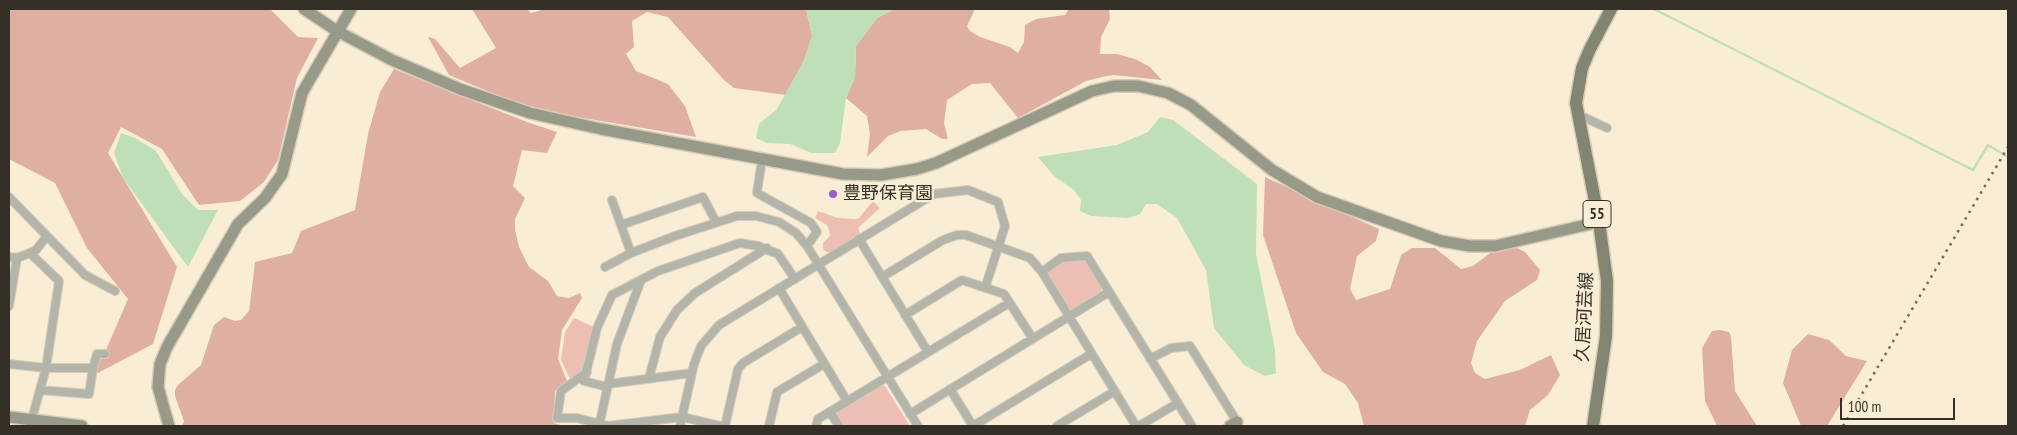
<!DOCTYPE html>
<meta charset="utf-8">
<style>
body{margin:0}
#map{position:relative;width:2017px;height:435px;overflow:hidden;background:#f9eed5;font-family:"PT Sans Narrow",sans-serif}
canvas{display:block}
.frame{position:absolute;inset:0;border:10px solid #343027;pointer-events:none}
.scale{position:absolute;left:1840px;top:398px;width:115px;height:22px;box-sizing:border-box;border:2px solid #343027;border-top:0;padding-left:6px;font-size:15px;line-height:18px;white-space:nowrap;color:#343027;-webkit-text-stroke:4px #f9eed5;paint-order:stroke}
</style>
<div id="map">
<canvas width="2017" height="435"></canvas>
<div class="frame"></div>
<div class="scale">100 m</div>
</div>
<script>
const c = document.querySelector('canvas').getContext('2d');
c.lineJoin = 'round';
function fillPath(path, color) { c.fillStyle = color; c.fill(path, 'evenodd'); }
const poly = rows => new Path2D(rows.map(r => 'M' + r).join(''));
function strokePath(path, color, width, dash) { c.strokeStyle = color; c.lineWidth = width; c.lineCap = dash ? 'butt' : 'round'; c.setLineDash(dash || []); c.stroke(path); }
function drawText(font, color, halo, rows, align = 'center') {
  c.font = font + ' "PT Sans Narrow","Noto Sans JP",sans-serif'; c.lineWidth = 4.5; c.setLineDash([]); c.textBaseline = 'middle'; c.strokeStyle = halo; c.fillStyle = color; for (const [text, x, y, turn = 0] of rows) {
    c.save(); c.translate(x, y); c.rotate((+turn || 0) * Math.PI / 180); c.textAlign = isNaN(turn) ? turn : align; if (halo) c.strokeText(text, 0, 0); c.fillText(text, 0, 0); c.restore();
  }
}
const green = poly([
 [873,201,880,208,858,228,860,234,829,253,823,250,823,243,830,236,829,230,827,225,815,218,818,211,838,218,856,219,859,218],
 [1084,259,1102,287,1101,292,1071,310,1068,309,1047,272,1062,262],
 [574,318,594,327,583,370,570,379,561,360,565,332],
 [882,385,885,386,910,426,842,426,836,416,837,411]
]);
const forest = poly([
 [9,9,270,9,298,37,318,38,297,78,278,160,264,182,240,201,199,205,162,149,121,127,108,153,177,267,153,344,96,374,100,357,109,358,106,350,128,299,87,248,55,183,9,159],
 [472,9,527,9,531,13,545,9,806,9,812,36,805,58,786,95,734,88,724,80,668,17,647,12,632,21,634,47,626,54,636,71,668,84,685,106,696,137,530,109,449,75,428,37,435,39,460,68,496,48],
 [895,9,975,9,967,26,970,31,980,37,1010,47,1018,53,1024,42,1025,25,1036,19,1065,15,1069,9,1109,9,1110,19,1101,37,1100,54,1117,54,1135,59,1150,67,1162,80,1113,75,1102,77,1086,81,1018,118,990,83,972,84,947,100,944,123,948,139,942,139,926,129,901,131,888,136,867,157,870,134,867,116,846,98,855,77,856,46,877,18],
 [394,69,527,122,557,132,547,153,522,150,513,186,525,198,515,219,515,230,519,247,529,267,548,281,557,296,569,298,580,293,582,298,562,330,558,359,567,381,555,391,554,423,565,426,182,426,184,421,175,396,175,390,178,385,201,365,214,325,224,317,235,321,241,320,249,311,255,262,292,253,301,231,355,210,368,134,380,92],
 [1265,177,1379,229,1376,241,1357,256,1350,289,1356,300,1390,289,1401,255,1412,248,1435,248,1461,269,1473,266,1493,251,1515,247,1525,252,1540,270,1537,280,1505,301,1477,341,1471,363,1475,373,1485,379,1520,370,1551,355,1560,375,1548,395,1530,410,1525,426,1364,426,1358,403,1345,384,1323,372,1296,333,1263,235],
 [1720,330,1729,332,1731,337,1735,391,1757,426,1717,426,1705,401,1702,348,1712,331],
 [1808,334,1829,340,1846,356,1867,361,1827,426,1801,426,1783,383,1792,350]
]);
const water = poly([
 [806,9,895,9,877,18,856,46,855,77,846,98,840,143,835,153,812,153,790,144,767,143,756,138,759,124,777,109,805,58,812,36],
 [1160,117,1173,120,1257,184,1256,254,1275,350,1276,373,1265,376,1244,365,1214,328,1206,270,1177,218,1157,204,1146,204,1140,214,1128,218,1091,216,1080,211,1081,200,1074,190,1054,176,1038,157,1117,145,1148,132],
 [121,133,135,138,156,151,182,194,198,210,218,210,188,267,123,178,114,153]
]);
const stream = poly([
 [1654,9,1973,170,1988,145,2008,157]
]);
const street = poly([
 [1577,114,1607,128],
 [762,159,757,193,811,223,817,232,807,246],
 [9,197,47,236,36,250,30,253,17,258,9,257],
 [612,200,621,225],
 [47,236,85,275,115,291],
 [859,239,928,352],
 [30,253,59,281,46,368,30,426],
 [631,253,621,225,703,197,716,222],
 [605,267,631,253,675,236,737,216,756,216,779,222,796,233,807,246,918,426],
 [1042,272,1061,258,1087,256,1192,426],
 [882,277,943,240,957,235,966,235,1030,258,1042,272,1136,426],
 [779,288,847,401],
 [9,306,17,258],
 [905,315,962,280,1004,294,1033,339],
 [1150,359,1171,348,1190,346,1237,422],
 [9,364,46,368,93,368,89,394,40,390],
 [93,368,97,354,105,354],
 [587,372,561,391,557,418,577,418,608,426,682,417,721,426],
 [649,378,660,337,677,310,695,293,767,248],
 [608,384,692,373],
 [607,387,584,381,597,328,612,295,658,271,740,243,758,246,778,254,795,279],
 [950,389,973,426,1091,354],
 [830,412,839,426],
 [910,414,1109,292],
 [599,426,617,344,641,280],
 [680,426,694,364,701,346,719,325,934,194,968,190,998,202,1005,226,985,288],
 [725,426,738,369,743,363,802,327],
 [769,426,777,392,824,364],
 [816,426,818,419,1009,303],
 [1057,426,1115,391],
 [1139,426,1178,403]
]);
const secondary = poly([
 [304,9,337,31,392,60,460,89,530,113,601,129,843,174,881,175,917,169,936,163,1092,91,1114,86,1138,86,1168,93,1191,105,1272,170,1317,197,1441,241,1470,246,1495,246,1599,222],
 [9,417,82,426],
 [169,426,158,387,160,364,167,347,238,224,265,198,282,174,302,93,351,9],
 [1230,426,1237,422]
]);
const primary = poly([
 [1593,426,1606,336,1607,281,1599,222,1576,103,1582,68,1590,49,1611,9]
]);
const rail = poly([
 [1843,426,2008,147]
]);
const markers = [
 [833,194,5,"#a15ace"]
];
const shields = [
 [1597,214,28]
];
const shieldNames = [
 ["55",1597,214]
];
const poiNames = [
 ["豊野保育園",843,194]
];
const streetNames = [
 ["久居河芸線",1585,317,-87]
];
fillPath(green, '#edbeb4');
fillPath(forest, '#dfafa4');
fillPath(water, '#bfdeba');
strokePath(stream, '#bfdeba', 2.5);
strokePath(street, '#d6ccb6', 10);
strokePath(secondary, '#d6ccb6', 14);
strokePath(primary, '#d6ccb6', 15);
strokePath(street, '#b4b5aa', 8);
strokePath(secondary, '#979989', 11);
strokePath(primary, '#828571', 12);
strokePath(rail, '#716b5d', 2.5, [2.5, 5]);
for (const [x, y, r, color] of markers) { const dot = new Path2D(); dot.arc(x, y, r, 0, 2 * Math.PI); c.fillStyle = color; c.fill(dot); strokePath(dot, '#f9eed5', 2); }
for (const [x, y, w] of shields) { const box = new Path2D(); box.roundRect(x - w / 2, y - 13.5, w, 27, 4); c.fillStyle = '#f9eed5'; c.fill(box); strokePath(box, '#343027', 1); }
drawText('bold 16px', '#343027', null, shieldNames);
drawText('18px', '#343027', '#f9eed5', poiNames, 'left');
drawText('18px', '#343027', '#f9eed5', streetNames);
</script>
